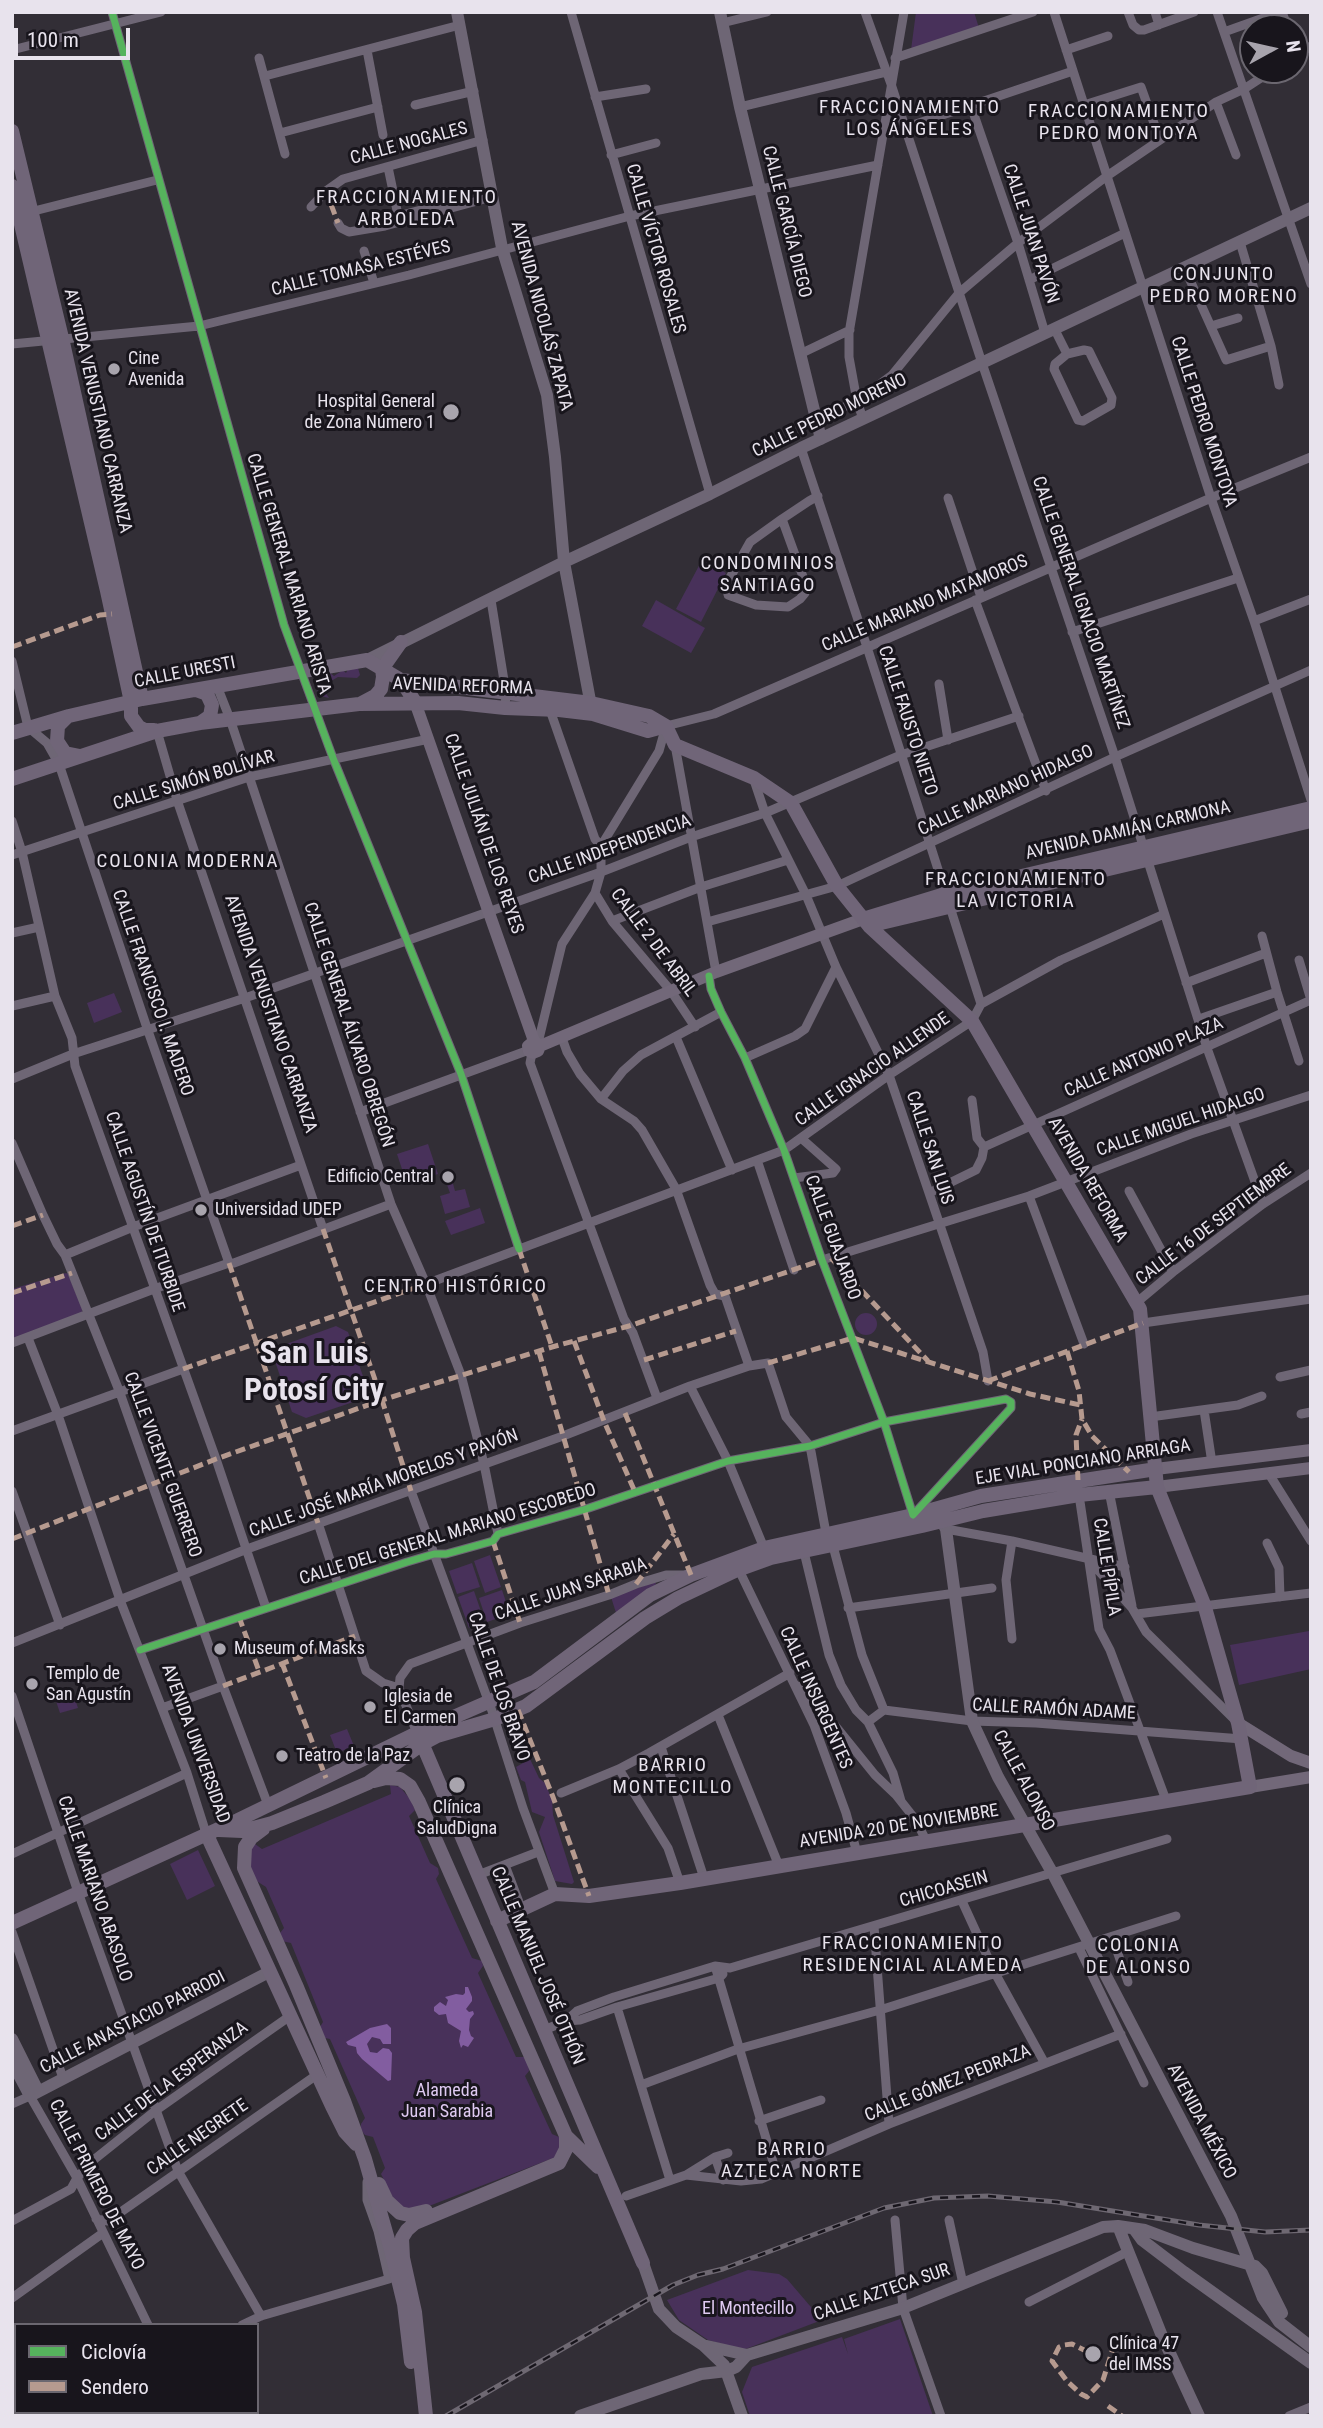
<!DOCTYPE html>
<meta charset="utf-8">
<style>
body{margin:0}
#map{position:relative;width:1323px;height:2428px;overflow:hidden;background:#322e36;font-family:"Roboto Condensed",sans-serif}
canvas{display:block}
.frame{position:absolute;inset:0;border:14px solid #e8e3ed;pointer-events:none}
.legend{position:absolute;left:14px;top:2323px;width:245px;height:91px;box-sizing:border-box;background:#18151c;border:2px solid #6b6770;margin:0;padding:9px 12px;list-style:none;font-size:21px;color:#e8e3ed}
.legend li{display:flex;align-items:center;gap:14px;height:35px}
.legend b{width:35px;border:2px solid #6b6770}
.north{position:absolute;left:1239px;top:14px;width:70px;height:70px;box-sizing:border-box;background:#18151c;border:2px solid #6b6770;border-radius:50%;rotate:82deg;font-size:19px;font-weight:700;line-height:28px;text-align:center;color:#e8e3ed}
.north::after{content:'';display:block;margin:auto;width:24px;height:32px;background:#a8a4ad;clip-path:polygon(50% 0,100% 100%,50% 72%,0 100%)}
.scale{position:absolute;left:14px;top:28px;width:116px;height:32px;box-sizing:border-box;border:4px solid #e8e3ed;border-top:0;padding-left:9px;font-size:21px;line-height:24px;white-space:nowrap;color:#e8e3ed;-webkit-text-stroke:5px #18151c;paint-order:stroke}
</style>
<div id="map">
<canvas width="1323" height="2428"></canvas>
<div class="frame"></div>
<ul class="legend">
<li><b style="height:9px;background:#56b35d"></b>Ciclovía</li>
<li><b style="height:9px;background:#b69a8f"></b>Sendero</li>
</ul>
<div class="north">N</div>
<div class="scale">100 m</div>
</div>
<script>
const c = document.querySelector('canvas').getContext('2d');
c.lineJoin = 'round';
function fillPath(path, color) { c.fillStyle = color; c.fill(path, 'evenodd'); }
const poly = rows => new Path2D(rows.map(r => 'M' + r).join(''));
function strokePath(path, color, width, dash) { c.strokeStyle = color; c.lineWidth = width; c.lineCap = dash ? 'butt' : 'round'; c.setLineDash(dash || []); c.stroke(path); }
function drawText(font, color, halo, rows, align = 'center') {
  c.font = font + ' "Roboto Condensed",sans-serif'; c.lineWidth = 6; c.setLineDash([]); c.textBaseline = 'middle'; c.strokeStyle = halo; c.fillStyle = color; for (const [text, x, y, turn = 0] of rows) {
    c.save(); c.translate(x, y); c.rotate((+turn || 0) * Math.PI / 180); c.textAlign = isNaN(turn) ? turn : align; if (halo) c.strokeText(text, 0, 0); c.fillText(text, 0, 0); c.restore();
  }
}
const green = poly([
 [916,12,974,12,979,28,911,50],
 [702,560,726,573,701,622,676,609],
 [656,600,705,628,691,653,642,626],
 [358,668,360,675,357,678,338,677,326,684,325,692,329,698,321,696,318,692,315,683,318,676,329,672,334,676,343,670,346,673,348,669],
 [114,993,122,1012,94,1023,87,1003],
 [428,1144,438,1174,407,1184,397,1154],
 [452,1180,455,1191,465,1189,470,1207,445,1214,440,1196,450,1193,446,1182],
 [480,1208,485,1223,451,1235,445,1221],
 [66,1273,68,1274,82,1308,82,1313,12,1340,12,1319,14,1320,12,1289],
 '855 1324a11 11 0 1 1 22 0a11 11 0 1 1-22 0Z',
 [336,1326,348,1332,367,1388,362,1399,306,1418,292,1412,273,1355,278,1347],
 [490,1555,501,1587,485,1593,474,1561],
 [472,1563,480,1587,457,1594,449,1571],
 [655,1582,656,1584,617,1616,611,1597],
 [502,1590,510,1614,487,1622,479,1598],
 [474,1591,485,1623,469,1628,458,1597],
 [1309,1631,1311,1639,1311,1669,1239,1685,1230,1645],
 [72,1690,78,1708,60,1713,54,1695],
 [347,1729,354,1746,337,1753,330,1735],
 [530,1759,539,1778,545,1783,552,1800,553,1815,574,1882,572,1884,555,1881,539,1832,545,1817,532,1812,525,1782,521,1780,516,1767],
 [390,1785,400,1787,410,1799,415,1810,409,1816,430,1863,438,1868,439,1874,436,1879,472,1958,482,1961,483,1966,478,1973,516,2057,524,2057,528,2061,529,2071,525,2076,552,2134,559,2137,562,2144,556,2157,416,2211,402,2207,394,2200,381,2174,385,2168,373,2137,365,2135,361,2130,361,2124,365,2118,330,2039,325,2038,320,2027,323,2022,291,1943,282,1941,280,1933,284,1928,266,1887,255,1880,247,1864,247,1849,255,1844,262,1849,391,1794],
 [198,1850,215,1886,187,1900,170,1864],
 [748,2270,779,2274,787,2279,822,2320,743,2350,708,2340,679,2320,667,2300],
 [900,2319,933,2416,750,2416,742,2392,752,2367,842,2337,848,2354,844,2339]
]);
const water = poly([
 [465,1987,468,1987,472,1997,472,2001,466,2009,469,2012,473,2011,474,2014,470,2019,469,2030,471,2036,474,2038,468,2047,463,2045,461,2048,459,2041,461,2031,448,2023,446,2014,439,2015,434,2011,434,2007,440,2002,446,2006,448,2000,445,1997,456,1994,463,1995,465,1993],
 [387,2024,391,2028,391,2044,383,2044,380,2039,372,2037,367,2044,370,2052,377,2053,383,2048,389,2049,392,2053,391,2080,388,2081,362,2059,357,2053,356,2047,348,2045,346,2042,370,2028]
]);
const minor = poly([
 [112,12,284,625,333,758,461,1074,519,1249],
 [571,12,710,494],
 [865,12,891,84,982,363,1115,757,1207,1048,1263,1204],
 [1054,12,1211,498,1254,621,1311,800],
 [1128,12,1133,25,1139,30,1144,30,1194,12],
 [1155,12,1159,25],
 [1217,12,1311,284],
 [1282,12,1288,28],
 [722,23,767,12],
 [1224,32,1280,12],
 [12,50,161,12],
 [367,50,383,135],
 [1066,50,1108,36],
 [1295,56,1311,46],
 [259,58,285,154],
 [895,58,1033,12],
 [265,76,460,25],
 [595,97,646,89],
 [1216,102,1236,155],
 [415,105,474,91],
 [1084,105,1141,87,1160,140],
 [971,106,1018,243,1045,333],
 [740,107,886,72],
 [904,128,1073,71],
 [280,133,378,107],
 [611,155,656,143],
 [388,167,399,220],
 [311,207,326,191,343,179,483,140],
 [30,212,157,180],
 [338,223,341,228,349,232,385,226,492,197],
 [375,226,383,220,447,203],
 [1240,242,1271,346,1279,385],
 [364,251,374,283],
 [1185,269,1226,360,1271,346],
 [1029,280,1125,233],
 [1211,326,1238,318],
 [1054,328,1067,354],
 [12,344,199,326,409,275,630,216,878,165],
 [1084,350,1089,351,1112,398,1111,405,1083,421,1078,420,1054,369,1055,364,1067,354,1084,350],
 [800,354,850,330],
 [863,419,857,401,849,357,849,333,904,12],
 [816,420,857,401,892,375,959,293,1018,243,1107,176,1216,102,1244,89,1273,70],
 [801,448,867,647,981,1004],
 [948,498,981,597],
 [782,519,806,585,805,593,800,599,788,607,756,605,728,595,727,583,750,542,782,519,809,501,818,496],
 [491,600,506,693,505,708],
 [975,600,1046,791],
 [1254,621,1311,599],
 [1072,632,1238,578],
 [12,661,28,727,47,743,59,764,147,1028,229,1263],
 [939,684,948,740],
 [217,686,230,719,391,1204,426,1284,461,1375,484,1464,498,1534],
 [550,710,595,839,601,846],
 [157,731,177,800,323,1229],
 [675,745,716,972],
 [754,780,765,813,806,895,836,967,889,1075,983,1352,988,1381],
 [12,821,22,852,55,996,72,1038,75,1066,216,1459,266,1608],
 [12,855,249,777,429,739],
 [612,921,701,887,788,860],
 [707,922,837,886,1115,757,1311,670],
 [12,933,39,927],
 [1262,936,1277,992,1299,1061],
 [1299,960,1311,1000],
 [1186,983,1266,953],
 [12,1006,55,996],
 [1199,1019,1277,992],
 [695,1027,671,991,612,921,595,893,601,872,601,846,659,751,666,726,714,714,1211,498,1311,457],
 [676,1037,732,1170],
 [562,1038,567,1052,580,1074,601,1099,634,1121,642,1130,676,1189,710,1285,715,1294,725,1296,749,1366],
 [538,1043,562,944,595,893],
 [532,1053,530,1063,624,1319,633,1333,657,1398],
 [745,1058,795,1036,805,1029,836,967],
 [12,1079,73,1054,245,998,601,872,691,837,765,813,901,755,1019,716],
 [601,1099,623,1071,641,1055,721,1012],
 [972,1100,977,1138,984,1147],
 [360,1112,529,1050],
 [12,1143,43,1215,57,1244,65,1255,120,1393,223,1686,268,1805],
 [757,1160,794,1270],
 [794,1178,833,1173,836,1169,801,1138],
 [1129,1191,1173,1272],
 [929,1193,976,1170,982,1158,984,1147,1311,1000],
 [1029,1196,1084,1344],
 [65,1255,133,1227,301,1165],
 [822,1260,1029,1196,1191,1134,1311,1095],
 [426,1284,784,1150,889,1075,972,1021,981,1004,1061,960,1164,914],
 [1136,1303,1173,1272,1263,1204,1311,1173],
 [1143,1323,1311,1299],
 [28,1338,58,1415,120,1600,187,1773,206,1833],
 [12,1343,154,1289,229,1263,234,1263,391,1204],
 [1280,1377,1311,1370],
 [690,1386,728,1461,764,1548],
 [1204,1410,1212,1463],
 [1301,1414,1311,1412],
 [1150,1417,1238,1405,1262,1396],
 [12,1431,183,1369],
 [1269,1474,1311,1541],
 [12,1491,60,1625],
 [411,1491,492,1711,523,1808,555,1894],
 [1109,1491,1132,1606],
 [1079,1495,1099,1629,1110,1650,1166,1800],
 [318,1523,366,1671,383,1683,399,1688,417,1733],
 [946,1529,1012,1541,1125,1567],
 [1267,1543,1279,1568,1280,1597],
 [833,1546,862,1655,884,1710],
 [804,1552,829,1655,841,1685,856,1710,868,1722,893,1773,901,1801],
 [1089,1560,1132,1608,1146,1632,1235,1720],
 [738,1568,814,1725,846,1813,857,1853],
 [848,1608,992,1588],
 [1137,1614,1311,1593],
 [1012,1639,1006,1580,1012,1541],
 [12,1643,247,1549,563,1436,690,1386,749,1366,768,1363,786,1417,810,1446,826,1533],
 [140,1650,407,1562,434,1554,446,1554,493,1541,498,1534,586,1509,728,1461,810,1446,884,1422,1006,1399,1011,1402,1011,1408,913,1515,884,1422,822,1260,784,1150,745,1058,721,1012,711,989,709,976],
 [798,1686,833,1723,875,1775,896,1795,915,1819,927,1842],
 [399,1688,400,1678,410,1664,520,1623,609,1595,636,1584,666,1575,684,1575],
 [12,1696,78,1892,178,2171,261,2316],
 [162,1708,223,1686],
 [718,1715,779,1866],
 [868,1722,884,1710,972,1721,1036,1723,1242,1739],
 [661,1747,704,1878],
 [619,1769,668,1848,680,1883],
 [561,1793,619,1769,649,1753,790,1673],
 [12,1854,187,1773],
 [505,1865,522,1910],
 [478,1875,538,1852],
 [962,1901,995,1973,1044,2062],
 [874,1926,889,2124],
 [12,1932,63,2078],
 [1112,1937,1128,1982],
 [1079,1948,1144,2083],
 [715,1966,776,2172],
 [617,2007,670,2180],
 [566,2021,577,2011,614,1997,715,1966,730,1968,1167,1839],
 [544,2030,566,2021,580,2020,617,2007,719,1978,723,1974],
 [641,2085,738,2049,880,2010,1176,1916],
 [12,2104,30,2096,77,2178,148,2325],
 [759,2121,821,2100],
 [715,2157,723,2180],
 [686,2175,715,2157,728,2153],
 [626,2196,686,2175,741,2181,761,2179,889,2124,1121,2034],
 [96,2219,108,2221,318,2074],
 [895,2220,903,2308,941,2416],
 [949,2220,963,2284],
 [12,2221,71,2189,77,2178,91,2162,155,2111,290,2016],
 [12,2298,103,2233],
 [1029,2302,1127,2252],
 [242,2325,261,2316,389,2279,378,2231,367,2200,367,2182],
 [12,2371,16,2380],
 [30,2412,31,2416],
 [83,2416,88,2412],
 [1289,2416,1311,2407]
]);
const tertiary = poly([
 [457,12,502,248,547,395,555,457,564,562,592,711],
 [720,12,740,107,821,439],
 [367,660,564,562,710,494,801,448,1311,208],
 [942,1522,946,1529,972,1721,998,1777,1053,1874,1231,2216,1263,2298,1279,2322,1311,2347],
 [12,2039,38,2091],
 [12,2062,30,2096,269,1972],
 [1118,2226,1162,2336,1199,2416],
 [1134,2229,1142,2240,1184,2272,1311,2363],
 [643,2263,659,2309,676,2327,703,2345,724,2365,742,2416],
 [707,2346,747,2355],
 [580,2416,701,2374,727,2371,736,2367,747,2355,903,2308,1103,2227,1118,2226,1145,2230,1193,2248,1255,2266,1262,2273,1282,2313]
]);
const secondary = poly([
 [415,702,534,1041,540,1046,538,1051,533,1053,529,1051,528,1046,534,1041],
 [540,1046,716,972,863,919],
 [1156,1469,1311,1450],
 [1157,1487,1311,1468],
 [1238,1723,1291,1756,1311,1763],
 [1250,1787,1311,1777]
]);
const primary = poly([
 [12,131,62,338,142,699],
 [12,186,107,591,131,702,131,716,139,727,145,730,154,730],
 [401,680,591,703,649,716,666,726,675,745,754,778,791,803,837,886,869,926,972,1021,1140,1309,1157,1487,1204,1604,1238,1723,1250,1787,680,1883,589,1896,555,1894,497,1921],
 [196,690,207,694,212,705,210,716,200,723],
 [360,704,375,696,381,689,383,677,382,669,401,642],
 [67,717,58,726,57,741,65,753,80,756],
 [12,733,69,716,142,699,367,660,401,680,415,702],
 [12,779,157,731,200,723,359,704,458,703,505,708,559,710,593,714,648,731,666,726],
 [863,919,945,894,1311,808],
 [877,924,1311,821],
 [419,1736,643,2263],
 [374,1781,386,1778,400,1779,410,1786,419,1802,566,2136,566,2149,559,2163,415,2223,407,2230,402,2238,403,2258,415,2312,426,2416],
 [263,1829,251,1838,245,1847,244,1868,296,1985,344,2101,365,2159,391,2250,404,2304,411,2362],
 [219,1830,242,1831,272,1823,324,1802,368,1783,422,1744,437,1736,495,1719,526,1706,645,1618,678,1598,735,1571,771,1558,922,1526,983,1511,1079,1495,1157,1487],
 [206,1833,332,2106,345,2132,356,2144],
 [12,1923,238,1820,417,1733,534,1682,650,1595,691,1575,764,1548,913,1515,981,1496,1156,1469],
 [566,2136,598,2167],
 [379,2184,387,2201,400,2213,409,2215,426,2211]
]);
const rail = poly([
 [446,2416,673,2285,698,2275,723,2269,884,2208,934,2198,988,2196,1057,2202,1199,2225,1265,2232,1311,2230]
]);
const quiet = poly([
 [326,191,338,223],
 [12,647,100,615,112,614],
 [12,1226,43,1215],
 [323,1229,382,1400,411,1491],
 [519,1249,552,1347],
 [831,1258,928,1361],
 [229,1263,318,1523],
 [12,1293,72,1273],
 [574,1341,604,1421,635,1492],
 [1067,1351,1079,1391,1082,1419,1092,1436,1129,1472],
 [539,1352,609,1595],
 [644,1360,736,1331],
 [768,1363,853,1338,1030,1394,1080,1405],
 [183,1369,426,1284],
 [988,1381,1143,1323],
 [625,1413,691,1575],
 [1078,1480,1076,1435,1082,1419],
 [12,1539,216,1459,382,1400,552,1347,629,1326,822,1260],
 [493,1541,520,1623],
 [636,1584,674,1534],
 [239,1617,259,1671],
 [282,1663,326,1778],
 [223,1686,355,1636],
 [518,1710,553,1797,589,1896],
 [1088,2352,1072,2344,1064,2345,1059,2347,1052,2361,1067,2381,1081,2394,1087,2397,1103,2380,1115,2342],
 [1108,2406,1122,2416]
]);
const cycleway = poly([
 [112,12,284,625,333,758,461,1074,519,1249],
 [140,1650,407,1562,434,1554,446,1554,493,1541,498,1534,586,1509,728,1461,810,1446,884,1422,1006,1399,1011,1402,1011,1408,913,1515,884,1422,822,1260,784,1150,745,1058,721,1012,711,989,709,976]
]);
const markers = [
 [114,369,7,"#a8a4ad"],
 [451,412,9,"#a8a4ad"],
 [448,1177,7,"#a8a4ad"],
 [201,1210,7,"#a8a4ad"],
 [220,1649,7,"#a8a4ad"],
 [32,1684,7,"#a8a4ad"],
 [370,1707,7,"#a8a4ad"],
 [282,1756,7,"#a8a4ad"],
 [457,1785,9,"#a8a4ad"],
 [1093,2354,9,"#a8a4ad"]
];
const streetNames = [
 ["CALLE NOGALES",409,144,-15],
 ["CALLE GARCÍA DIEGO",786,222,76],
 ["CALLE JUAN PAVÓN",1030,234,72],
 ["CALLE VÍCTOR ROSALES",655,249,74],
 ["CALLE TOMASA ESTÉVES",361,269,-14],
 ["AVENIDA NICOLÁS ZAPATA",541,316,75],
 ["AVENIDA VENUSTIANO CARRANZA",97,411,77],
 ["CALLE PEDRO MORENO",830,416,-26],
 ["CALLE PEDRO MONTOYA",1203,422,72],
 ["CALLE GENERAL MARIANO ARISTA",288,574,73],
 ["CALLE GENERAL IGNACIO MARTÍNEZ",1080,603,71],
 ["CALLE MARIANO MATAMOROS",925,604,-23],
 ["CALLE URESTI",185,673,-11],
 ["AVENIDA REFORMA",463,687,2],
 ["CALLE FAUSTO NIETO",907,721,72],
 ["CALLE SIMÓN BOLÍVAR",194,781,-17],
 ["CALLE MARIANO HIDALGO",1006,791,-25],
 ["AVENIDA DAMIÁN CARMONA",1128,831,-13],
 ["CALLE JULIÁN DE LOS REYES",483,834,71],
 ["CALLE INDEPENDENCIA",610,850,-20],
 ["CALLE 2 DE ABRIL",653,943,53],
 ["CALLE FRANCISCO I. MADERO",152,993,71],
 ["AVENIDA VENUSTIANO CARRANZA",270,1014,71],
 ["CALLE GENERAL ÁLVARO OBREGÓN",348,1025,72],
 ["CALLE ANTONIO PLAZA",1144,1058,-24],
 ["CALLE IGNACIO ALLENDE",873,1070,-35],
 ["CALLE MIGUEL HIDALGO",1181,1123,-19],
 ["CALLE SAN LUIS",929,1148,72],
 ["AVENIDA REFORMA",1087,1180,60],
 ["CALLE AGUSTÍN DE ITURBIDE",144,1212,71],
 ["CALLE 16 DE SEPTIEMBRE",1214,1225,-37],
 ["CALLE GUAJARDO",832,1238,70],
 ["EJE VIAL PONCIANO ARRIAGA",1083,1463,-9],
 ["CALLE VICENTE GUERRERO",162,1465,70],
 ["CALLE JOSÉ MARÍA MORELOS Y PAVÓN",384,1484,-20],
 ["CALLE DEL GENERAL MARIANO ESCOBEDO",448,1535,-17],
 ["CALLE PÍPILA",1106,1567,81],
 ["CALLE JUAN SARABIA",571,1590,-19],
 ["CALLE DE LOS BRAVO",498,1687,71],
 ["CALLE INSURGENTES",815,1698,66],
 ["CALLE RAMÓN ADAME",1054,1710,3],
 ["AVENIDA UNIVERSIDAD",195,1744,70],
 ["CALLE ALONSO",1023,1781,62],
 ["AVENIDA 20 DE NOVIEMBRE",899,1827,-9],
 ["CALLE MARIANO ABASOLO",94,1889,71],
 ["CHICOASEIN",944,1890,-16],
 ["CALLE MANUEL JOSÉ OTHÓN",537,1966,67],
 ["CALLE ANASTACIO PARRODI",133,2023,-27],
 ["CALLE DE LA ESPERANZA",172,2082,-37],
 ["CALLE GÓMEZ PEDRAZA",948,2084,-22],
 ["AVENIDA MÉXICO",1201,2122,62],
 ["CALLE NEGRETE",198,2138,-35],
 ["CALLE PRIMERO DE MAYO",96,2185,63],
 ["CALLE AZTECA SUR",882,2293,-19]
];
const poiNames = [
 ["Cine",128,359],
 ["Avenida",128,380],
 ["Hospital General",435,402,"right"],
 ["de Zona Número 1",435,423,"right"],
 ["Edificio Central",434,1177,"right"],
 ["Universidad UDEP",215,1210],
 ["Museum of Masks",234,1649],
 ["Templo de",46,1674],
 ["San Agustín",46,1695],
 ["Iglesia de",384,1697],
 ["El Carmen",384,1718],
 ["Teatro de la Paz",296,1756],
 ["Clínica",457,1808,"center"],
 ["SaludDigna",457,1829,"center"],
 ["Clínica 47",1109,2344],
 ["del IMSS",1109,2365]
];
const parkNames = [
 ["Alameda",447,2091],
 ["Juan Sarabia",447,2112],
 ["El Montecillo",748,2309]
];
const neighbourhoodNames = [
 ["FRACCIONAMIENTO",910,108],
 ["LOS ÁNGELES",910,130],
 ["FRACCIONAMIENTO",1119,112],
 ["PEDRO MONTOYA",1119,134],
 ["FRACCIONAMIENTO",407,198],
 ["ARBOLEDA",407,220],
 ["CONJUNTO",1224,275],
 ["PEDRO MORENO",1224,297],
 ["CONDOMINIOS",768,564],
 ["SANTIAGO",768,586],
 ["COLONIA MODERNA",188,862],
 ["FRACCIONAMIENTO",1016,880],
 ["LA VICTORIA",1016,902],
 ["CENTRO HISTÓRICO",456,1287],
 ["BARRIO",673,1766],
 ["MONTECILLO",673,1788],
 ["FRACCIONAMIENTO",913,1944],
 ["RESIDENCIAL ALAMEDA",913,1966],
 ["COLONIA",1139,1946],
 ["DE ALONSO",1139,1968],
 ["BARRIO",792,2150],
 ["AZTECA NORTE",792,2172]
];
const townNames = [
 ["San Luis",314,1355],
 ["Potosí City",314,1392]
];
fillPath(green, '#48315a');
fillPath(water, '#825da0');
strokePath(minor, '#6e6675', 9);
strokePath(tertiary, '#6e6675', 12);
strokePath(secondary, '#726879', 12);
strokePath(primary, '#706578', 14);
strokePath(rail, '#6e6872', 5);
strokePath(rail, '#18151c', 2.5, [8]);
strokePath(quiet, '#b69a8f', 5, [10, 5]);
strokePath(cycleway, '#56b35d', 7);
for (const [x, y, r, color] of markers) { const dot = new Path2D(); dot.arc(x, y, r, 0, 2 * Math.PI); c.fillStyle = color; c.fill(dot); strokePath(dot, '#18151c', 2.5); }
drawText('18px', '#e8e3ed', '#18151c', streetNames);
drawText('18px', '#e8e3ed', '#18151c', poiNames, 'left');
drawText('18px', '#dfcaf2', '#18151c', parkNames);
c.letterSpacing = '2px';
drawText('19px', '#e8e3ed', '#18151c', neighbourhoodNames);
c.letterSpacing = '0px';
drawText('bold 32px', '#e8e3ed', '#18151c', townNames);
</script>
